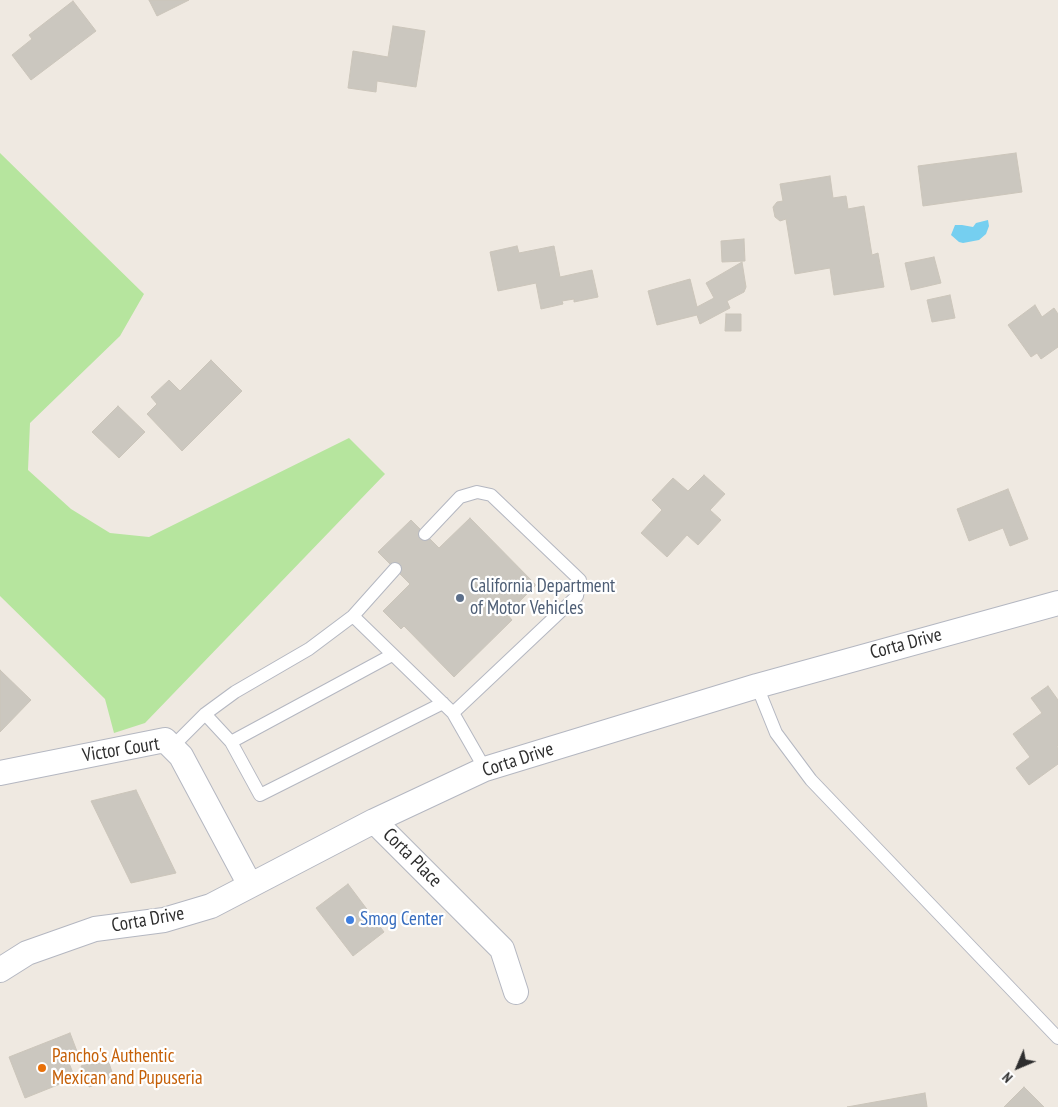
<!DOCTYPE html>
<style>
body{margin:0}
#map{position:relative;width:1058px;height:1107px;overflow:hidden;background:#efe9e1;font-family:"PT Sans Narrow",sans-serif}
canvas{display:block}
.north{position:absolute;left:993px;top:1042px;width:50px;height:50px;-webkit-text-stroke:4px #fff;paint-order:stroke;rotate:225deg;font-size:14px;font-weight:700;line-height:20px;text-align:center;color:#2e2e2e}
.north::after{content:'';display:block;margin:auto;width:18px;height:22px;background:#2e2e2e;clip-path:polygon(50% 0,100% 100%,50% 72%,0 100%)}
</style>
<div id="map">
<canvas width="1058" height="1107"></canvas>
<div class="north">N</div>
</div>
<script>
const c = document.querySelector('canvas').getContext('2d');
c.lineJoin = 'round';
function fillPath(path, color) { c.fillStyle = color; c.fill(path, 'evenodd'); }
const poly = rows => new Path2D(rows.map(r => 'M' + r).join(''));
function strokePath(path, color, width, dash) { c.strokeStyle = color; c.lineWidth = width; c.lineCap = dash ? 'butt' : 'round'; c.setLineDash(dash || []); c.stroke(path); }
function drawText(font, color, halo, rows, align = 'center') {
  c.font = font + ' "PT Sans Narrow",sans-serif'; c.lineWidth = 4.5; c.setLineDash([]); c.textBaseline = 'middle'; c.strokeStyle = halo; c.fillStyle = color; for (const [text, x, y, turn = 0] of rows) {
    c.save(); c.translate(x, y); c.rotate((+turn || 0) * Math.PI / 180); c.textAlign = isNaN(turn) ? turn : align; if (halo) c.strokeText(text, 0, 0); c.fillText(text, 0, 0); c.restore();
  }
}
const green = poly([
 [0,153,144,294,120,336,30,423,28,470,71,509,110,533,149,537,349,438,385,474,145,723,114,733,105,699,0,596]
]);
const water = poly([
 [988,220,989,226,986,234,979,240,963,243,959,242,951,235,955,225,962,225,973,227,976,223]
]);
const building = poly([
 [149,0,189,0,157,16,149,0],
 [73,1,96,31,31,80,12,55,32,39,29,35,73,1],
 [393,26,425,31,416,87,377,81,376,92,348,88,353,51,388,57,393,26],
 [1016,153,1022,192,923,206,918,166,1016,153],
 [830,176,833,198,846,196,848,209,864,206,872,255,878,253,884,287,834,295,830,268,795,274,786,219,780,221,775,217,773,207,777,202,783,201,780,184,830,176],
 [744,239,745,261,722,262,721,241,744,239],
 [517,246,519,253,554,246,560,277,592,270,598,297,574,302,574,299,562,301,563,304,541,309,536,283,498,291,490,252,517,246],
 [934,257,941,283,911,290,905,263,934,257],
 [742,262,746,287,744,292,727,301,730,308,700,324,697,315,657,325,648,291,690,279,697,307,714,298,706,283,742,262],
 [950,295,955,318,932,322,927,300,950,295],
 [1035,305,1042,317,1054,308,1058,314,1058,347,1041,359,1037,353,1031,357,1008,325,1035,305],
 [726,314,741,314,741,331,725,331,726,314],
 [211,360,242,391,182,451,147,414,157,404,151,397,169,380,180,391,211,360],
 [118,406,145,432,119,458,92,432,118,406],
 [704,475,725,494,710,510,721,520,698,545,687,535,667,557,641,533,662,510,652,500,673,478,688,491,704,475],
 [1008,489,1028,539,1010,546,1003,528,969,541,957,509,1008,489],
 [470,518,536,585,507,614,512,620,454,677,404,626,401,629,383,611,410,584,378,552,411,520,439,548,470,518],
 [0,670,31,700,0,732,0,670],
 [1048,686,1058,700,1058,745,1057,746,1058,748,1058,764,1029,785,1016,768,1030,757,1013,734,1042,713,1031,698,1048,686],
 [136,790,176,873,131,883,91,801,136,790],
 [348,884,384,932,353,956,316,908,348,884],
 [70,1033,78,1054,67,1058,75,1078,25,1098,9,1057,70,1033],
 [107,1057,114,1078,89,1087,81,1066,107,1057],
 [1024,1087,1044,1107,1004,1107,1024,1087],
 [925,1093,927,1107,847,1107,925,1093]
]);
const lane = poly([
 [425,534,460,497,477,492,491,495,580,580,577,596,453,713],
 [353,616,453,713,485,769],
 [757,686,776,733,811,780,1058,1038],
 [205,714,231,742,260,795,443,703],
 [231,742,392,655],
 [172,747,205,714,235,692,309,649,353,616,395,569]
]);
const street = poly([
 [0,773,165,740,181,756,250,885],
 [374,821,502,949,516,992],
 [0,970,27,953,95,929,164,920,211,906,374,821,485,769,757,686,1058,603]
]);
const markers = [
 [460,598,5,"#5c6f8a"],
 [350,920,5,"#3f7fe0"],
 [42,1068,5,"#e8710a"]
];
const serviceNames = [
 ["California Department",470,587],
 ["of Motor Vehicles",470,609]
];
const streetNames = [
 ["Corta Drive",906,644,-15],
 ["Victor Court",121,750,-9],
 ["Corta Drive",518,760,-18],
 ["Corta Place",412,858,45],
 ["Corta Drive",148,920,-10]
];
const shopNames = [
 ["Smog Center",360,920]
];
const foodNames = [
 ["Pancho's Authentic",52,1057],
 ["Mexican and Pupuseria",52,1079]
];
fillPath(green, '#b6e59e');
fillPath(water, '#75cff0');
fillPath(building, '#cbc7bf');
strokePath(building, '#cbc5ba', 1);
strokePath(lane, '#b4b7c1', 14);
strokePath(street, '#b4b7c1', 26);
strokePath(lane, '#fff', 12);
strokePath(street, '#fff', 24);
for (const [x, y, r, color] of markers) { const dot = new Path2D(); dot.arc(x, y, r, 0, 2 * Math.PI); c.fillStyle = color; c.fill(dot); strokePath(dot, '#fff', 2); }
drawText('19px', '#4e5e75', '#fff', serviceNames, 'left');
drawText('19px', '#2e2e2e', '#fff', streetNames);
drawText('19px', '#366cbe', '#fff', shopNames, 'left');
drawText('19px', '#c56008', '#fff', foodNames, 'left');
</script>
